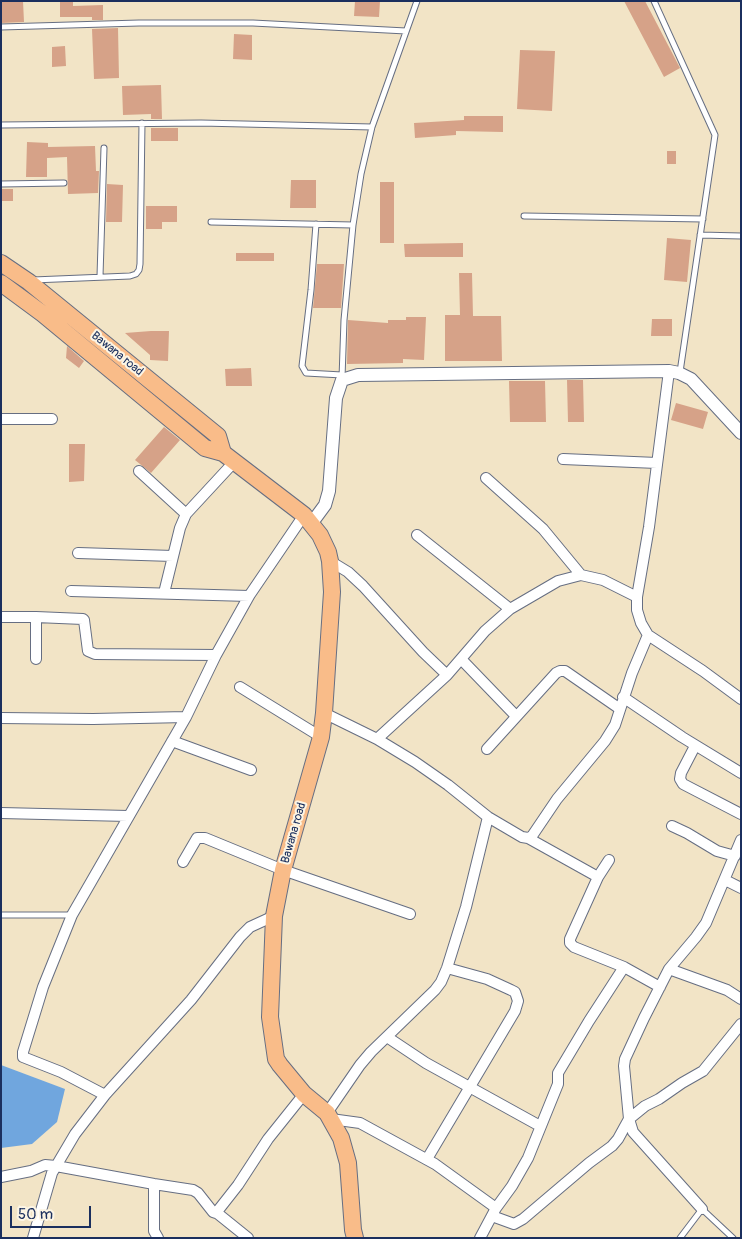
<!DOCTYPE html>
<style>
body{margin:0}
#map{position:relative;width:742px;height:1239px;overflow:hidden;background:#f2e4c6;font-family:Pangolin,sans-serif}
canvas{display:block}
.frame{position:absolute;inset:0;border:2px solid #1b2f5e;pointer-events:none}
.scale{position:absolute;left:10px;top:1206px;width:81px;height:22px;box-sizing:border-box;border:2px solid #1b2f5e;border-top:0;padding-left:6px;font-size:15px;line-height:18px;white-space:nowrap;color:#1b2f5e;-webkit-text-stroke:4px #fcf5e5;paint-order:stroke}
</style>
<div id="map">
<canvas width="742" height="1239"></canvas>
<div class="frame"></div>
<div class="scale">50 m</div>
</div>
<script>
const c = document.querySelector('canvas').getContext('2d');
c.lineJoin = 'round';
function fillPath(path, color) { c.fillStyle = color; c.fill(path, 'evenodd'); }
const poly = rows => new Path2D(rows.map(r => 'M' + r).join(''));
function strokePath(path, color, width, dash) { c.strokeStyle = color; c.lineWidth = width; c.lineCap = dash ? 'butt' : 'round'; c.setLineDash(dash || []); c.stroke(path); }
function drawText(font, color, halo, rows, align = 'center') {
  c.font = font + ' Pangolin,sans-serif'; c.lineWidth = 4; c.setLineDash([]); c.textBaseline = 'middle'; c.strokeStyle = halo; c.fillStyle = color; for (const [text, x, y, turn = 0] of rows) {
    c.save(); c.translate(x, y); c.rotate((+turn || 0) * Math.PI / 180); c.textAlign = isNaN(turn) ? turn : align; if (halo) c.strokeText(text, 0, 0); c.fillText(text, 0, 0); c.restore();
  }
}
const water = poly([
 [1,1065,65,1089,57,1122,32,1144,1,1148]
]);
const building = poly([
 [1,1,23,1,24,22,1,23],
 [60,1,73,1,73,6,103,5,103,20,92,20,92,17,60,17],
 [355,1,380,1,379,17,354,16],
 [624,1,645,1,680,68,664,77],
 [118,28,119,78,94,79,92,29],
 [234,34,252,35,252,60,233,59],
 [65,46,66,66,52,67,52,47],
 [520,50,555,51,552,111,517,109],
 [161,85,162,119,151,119,151,114,123,115,122,86],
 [464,116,503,116,503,132,456,131,456,135,415,138,414,123,464,120],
 [151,128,178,128,178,141,151,141],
 [27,142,48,143,48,147,95,146,96,171,99,171,98,193,68,194,67,157,47,158,47,177,26,177],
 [667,151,676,151,676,164,667,164],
 [291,180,316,180,316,208,290,208],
 [380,182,394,182,394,243,380,243],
 [107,184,123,185,122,222,106,222],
 [1,189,13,189,13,201,1,201],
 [146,206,177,206,177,222,162,222,162,229,146,229],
 [667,238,691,240,687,282,664,280],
 [463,243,463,257,405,257,404,244],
 [236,253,274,253,274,261,236,261],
 [317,264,344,264,341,308,313,308],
 [459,273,472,273,473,316,501,316,502,361,445,361,445,315,460,315],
 [406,317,426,317,424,360,403,359,403,363,347,364,348,320,388,323,388,320,406,320],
 [652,319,672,319,672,336,651,336],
 [151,331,169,331,168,361,150,360,150,355,125,333],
 [67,346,84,361,79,368,66,358],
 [251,368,252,386,226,386,225,369],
 [567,380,583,380,584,422,568,422],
 [509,381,545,381,546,422,510,422],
 [676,403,708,412,703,429,671,420],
 [164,427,180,440,151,473,135,460],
 [69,444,85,444,84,481,69,482]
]);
const service = poly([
 [654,1,715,135,680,372],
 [1,27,139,23,253,23,406,31],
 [1,125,201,123,372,127],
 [1,184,64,183],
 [524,216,703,219],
 [211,222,353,225],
 [316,224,311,290,302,366,306,373,342,375],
 [700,235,741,236],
 [100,276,104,148],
 [33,280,130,276,136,274,139,270,140,264,142,123],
 [342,378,344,320,353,225,361,174,372,127,417,1],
 [1,915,71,915],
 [680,1238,702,1209,733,1238]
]);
const minor = poly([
 [669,371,649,527,637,597,637,610,641,623,648,635,703,671,741,699],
 [1,419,52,419],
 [563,459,657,463],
 [139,471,186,514],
 [486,478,543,529,581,575],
 [417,535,510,609],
 [78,553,173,556],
 [71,591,249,596],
 [164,593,180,528,186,514,235,461],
 [1,617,36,617,36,659],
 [36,617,83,619,84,620,88,651,95,654,216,655],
 [461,659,516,716],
 [447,675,485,631,510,609,558,581,581,575,603,580,637,597],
 [240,687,321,737],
 [623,697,682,737,741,773],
 [324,713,377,739,447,675,423,652,363,586,348,572,330,561],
 [1,718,93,719,186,717],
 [377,739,415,762,448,785,488,817,522,837,528,838,532,836,557,799,605,741,615,725,632,673,648,635],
 [172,741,251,770],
 [695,746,681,773,680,779,683,784,741,814],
 [487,749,556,673,560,671,565,671,620,709],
 [1,813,128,816],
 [672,826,687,833,717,851,735,856],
 [528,838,598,877,570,939,570,943,574,947,624,967],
 [183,862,197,838,205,838,283,870,410,914],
 [598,877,609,860],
 [725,880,741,888],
 [669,969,727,990,741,999],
 [387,1037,426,1063,540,1126],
 [105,1095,61,1072,23,1057,23,1052,43,987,72,915,186,717,216,655,249,596,304,515],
 [327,1113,360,1065,371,1052,435,990,441,982,447,968,466,907,488,817],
 [331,1119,360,1123,435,1164,496,1208],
 [427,1159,515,1011,518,1001,515,992,511,990,487,979,447,968],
 [1,1177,31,1171,45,1165,56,1166,154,1184,193,1190,198,1193,213,1212,216,1213,238,1185,268,1139,304,1094],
 [154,1184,154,1231,158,1238],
 [702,1209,633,1132,629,1119,624,1066,625,1059,644,1018,669,969,696,937,706,923,741,840],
 [217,1213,248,1238],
 [492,1216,514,1224,523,1219,589,1163,612,1146,618,1139,629,1119,645,1106,659,1099,682,1083,703,1071,741,1024],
 [33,1238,52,1173,75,1134,105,1095,191,1000,240,937,250,927,274,916],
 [480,1238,496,1208,512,1186,528,1158,558,1084,558,1073,589,1021,624,967,660,987]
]);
const tertiary = poly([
 [311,524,325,505,329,491,336,398,342,380,358,375,669,371,679,373,691,379,741,433]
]);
const primary = poly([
 [1,263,29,282,218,436,223,453],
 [1,283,43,314,205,448,223,453,304,515,320,535,328,552,330,561,332,592,324,713,321,737,283,870,274,916,270,1017,276,1059,280,1065,304,1094,327,1113,341,1138,348,1163,353,1230,355,1238]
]);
const streetNames = [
 ["Bawana road",117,354,39],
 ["Bawana road",294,833,-74]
];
fillPath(water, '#70a6de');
fillPath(building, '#d6a288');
strokePath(service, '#666e82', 7);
strokePath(minor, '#666e82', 12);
strokePath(tertiary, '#666e82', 14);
strokePath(primary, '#666e82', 18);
strokePath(service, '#fff', 5);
strokePath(minor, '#fff', 10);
strokePath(tertiary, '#fff', 12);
strokePath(primary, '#f9bc89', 16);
drawText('12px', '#1b2f5e', '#fcf5e5', streetNames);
</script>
